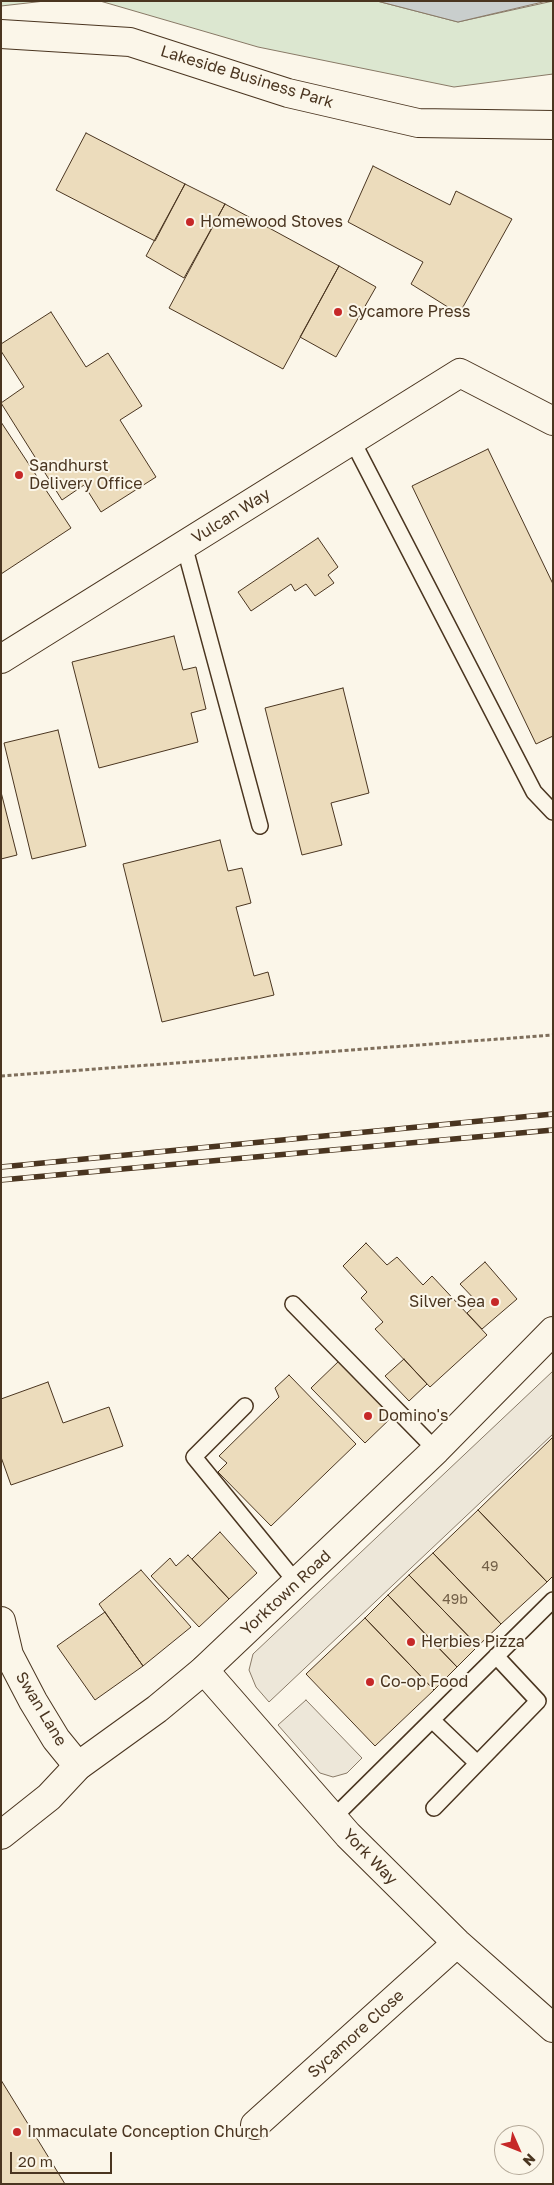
<!DOCTYPE html>
<style>
body{margin:0}
#map{position:relative;width:554px;height:2185px;overflow:hidden;background:#fbf6e9;font-family:"Golos Text",sans-serif}
canvas{display:block}
.frame{position:absolute;inset:0;border:2px solid #4a3520;pointer-events:none}
.north{position:absolute;left:494px;top:2125px;width:50px;height:50px;box-sizing:border-box;background:#fbf6e9;border:1px solid #b4a999;border-radius:50%;rotate:134deg;font-size:14px;font-weight:700;line-height:20px;text-align:center;color:#4a3520}
.north::after{content:'';display:block;margin:auto;width:18px;height:22px;background:#c62828;clip-path:polygon(50% 0,100% 100%,50% 72%,0 100%)}
.scale{position:absolute;left:10px;top:2152px;width:102px;height:22px;box-sizing:border-box;border:2px solid #4a3520;border-top:0;padding-left:6px;font-size:15px;line-height:18px;white-space:nowrap;color:#4a3520;-webkit-text-stroke:4px #fbf6e9;paint-order:stroke}
</style>
<div id="map">
<canvas width="554" height="2185"></canvas>
<div class="frame"></div>
<div class="north">N</div>
<div class="scale">20 m</div>
</div>
<script>
const c = document.querySelector('canvas').getContext('2d');
c.lineJoin = 'round';
function fillPath(path, color) { c.fillStyle = color; c.fill(path, 'evenodd'); }
const poly = rows => new Path2D(rows.map(r => 'M' + r).join(''));
function strokePath(path, color, width, dash) { c.strokeStyle = color; c.lineWidth = width; c.lineCap = dash ? 'butt' : 'round'; c.setLineDash(dash || []); c.stroke(path); }
function drawText(font, color, halo, rows, align = 'center') {
  c.font = font + ' "Golos Text",sans-serif'; c.lineWidth = 4; c.setLineDash([]); c.textBaseline = 'middle'; c.strokeStyle = halo; c.fillStyle = color; for (const [text, x, y, turn = 0] of rows) {
    c.save(); c.translate(x, y); c.rotate((+turn || 0) * Math.PI / 180); c.textAlign = isNaN(turn) ? turn : align; if (halo) c.strokeText(text, 0, 0); c.fillText(text, 0, 0); c.restore();
  }
}
const green = poly([
 [1,1,45,1,1,6,1,1],
 [100,1,377,1,458,22,553,1,553,74,454,87,258,47,100,1]
]);
const parking = poly([
 [553,1371,553,1434,269,1702,256,1687,249,1670,253,1654,553,1371],
 [306,1700,362,1758,347,1773,333,1777,320,1773,278,1725,306,1700]
]);
const water = poly([
 [377,1,547,1,458,22,377,1]
]);
const building = poly([
 [86,133,185,184,155,241,56,190,86,133],
 [373,166,450,205,456,191,512,219,459,314,411,284,423,262,348,222,373,166],
 [185,184,225,204,184,278,146,256,185,184],
 [225,204,339,266,283,369,169,308,225,204],
 [339,266,376,287,336,357,300,337,339,266],
 [51,312,86,367,108,353,142,406,120,420,156,477,101,512,84,485,62,500,1,403,24,387,1,351,1,344,51,312],
 [1,422,71,528,1,574,1,422],
 [488,449,553,584,553,736,536,744,412,486,488,449],
 [318,538,338,567,328,575,334,583,315,596,306,584,295,591,291,584,251,611,238,592,318,538],
 [174,636,183,670,196,667,206,709,191,713,198,742,99,768,72,662,174,636],
 [343,688,369,793,331,803,342,845,302,855,265,708,343,688],
 [58,730,86,846,32,859,4,743,58,730],
 [1,792,17,855,1,859,1,792],
 [220,840,228,871,242,868,251,903,236,907,254,976,268,972,274,995,162,1022,123,864,220,840],
 [366,1243,387,1265,397,1257,423,1285,432,1276,487,1335,430,1387,375,1329,383,1322,361,1298,367,1292,343,1266,366,1243],
 [485,1262,517,1299,482,1329,467,1313,478,1303,460,1284,485,1262],
 [404,1359,427,1384,409,1401,385,1376,404,1359],
 [340,1360,394,1415,365,1443,311,1388,340,1360],
 [289,1375,356,1444,271,1526,218,1472,227,1463,219,1456,279,1397,275,1388,289,1375],
 [48,1382,63,1423,109,1407,123,1446,11,1485,1,1457,1,1399,48,1382],
 [553,1437,553,1576,547,1582,478,1510,553,1437],
 [478,1510,547,1582,501,1624,433,1553,478,1510],
 [220,1532,257,1573,229,1599,192,1559,220,1532],
 [433,1553,501,1624,478,1646,409,1575,433,1553],
 [188,1555,229,1599,199,1627,151,1576,170,1558,176,1566,188,1555],
 [141,1570,191,1627,143,1666,99,1604,141,1570],
 [409,1575,478,1646,457,1667,388,1595,409,1575],
 [388,1595,457,1667,434,1690,365,1618,388,1595],
 [105,1612,143,1666,95,1700,57,1646,105,1612],
 [365,1618,434,1690,375,1746,306,1674,365,1618],
 [1,2080,65,2184,1,2184,1,2080]
]);
const path = poly([
 [1,1076,553,1035]
]);
const lane = poly([
 [352,440,534,792,553,812],
 [184,545,260,826],
 [293,1304,436,1450],
 [245,1406,194,1457,296,1582],
 [432,1720,477,1763],
 [434,1808,538,1701,496,1656],
 [333,1818,553,1600]
]);
const street = poly([
 [1,34,130,42,288,93,418,123,553,125],
 [1,659,460,373,553,421],
 [204,1670,348,1835,457,1943,553,2028],
 [255,2125,457,1943]
]);
const secondary = poly([
 [1,1621,9,1655,33,1701,56,1739,78,1766]
]);
const primary = poly([
 [1,1835,49,1797,78,1766,157,1709,204,1670,436,1450,553,1331]
]);
const rail = poly([
 [1,1167,553,1114],
 [1,1180,553,1130]
]);
const markers = [
 [190,222,5,"#c62828"],
 [338,312,5,"#c62828"],
 [19,475,5,"#c62828"],
 [495,1302,5,"#c62828"],
 [368,1416,5,"#c62828"],
 [411,1642,5,"#c62828"],
 [370,1682,5,"#c62828"],
 [17,2132,5,"#c62828"]
];
const numberNames = [
 ["49",490,1567],
 ["49b",455,1600]
];
const streetNames = [
 ["Lakeside Business Park",247,77,17],
 ["Vulcan Way",231,516,-32],
 ["Yorktown Road",286,1593,-43],
 ["Swan Lane",41,1709,59],
 ["York Way",370,1857,46],
 ["Sycamore Close",356,2034,-42]
];
const poiNames = [
 ["Homewood Stoves",200,222],
 ["Sycamore Press",348,312],
 ["Sandhurst",29,466],
 ["Delivery Office",29,484],
 ["Silver Sea",485,1302,"right"],
 ["Domino's",378,1416],
 ["Herbies Pizza",421,1642],
 ["Co-op Food",380,1682],
 ["Immaculate Conception Church",27,2132]
];
fillPath(green, '#dce7d0');
strokePath(green, '#887966', 1);
fillPath(parking, '#ede7d9');
strokePath(parking, '#887966', 1);
fillPath(water, '#c9cecd');
strokePath(water, '#887966', 1);
fillPath(building, '#ecdcbc');
strokePath(building, '#4a3520', 1);
strokePath(lane, '#4a3520', 18);
strokePath(street, '#4a3520', 30);
strokePath(secondary, '#4a3520', 30);
strokePath(primary, '#4a3520', 30);
strokePath(path, '#7f6f5c', 3, [4, 2.5]);
strokePath(lane, '#fbf6e9', 15);
strokePath(street, '#fbf6e9', 28);
strokePath(secondary, '#fbf6e9', 28);
strokePath(primary, '#fbf6e9', 28);
strokePath(rail, '#4a3520', 5.5);
strokePath(rail, '#fbf6e9', 4, [11]);
for (const [x, y, r, color] of markers) { const dot = new Path2D(); dot.arc(x, y, r, 0, 2 * Math.PI); c.fillStyle = color; c.fill(dot); strokePath(dot, '#fbf6e9', 2); }
drawText('14px', '#725f47', null, numberNames);
drawText('16px', '#4a3520', '#fbf6e9', streetNames);
drawText('16px', '#4a3520', '#fbf6e9', poiNames, 'left');
</script>
